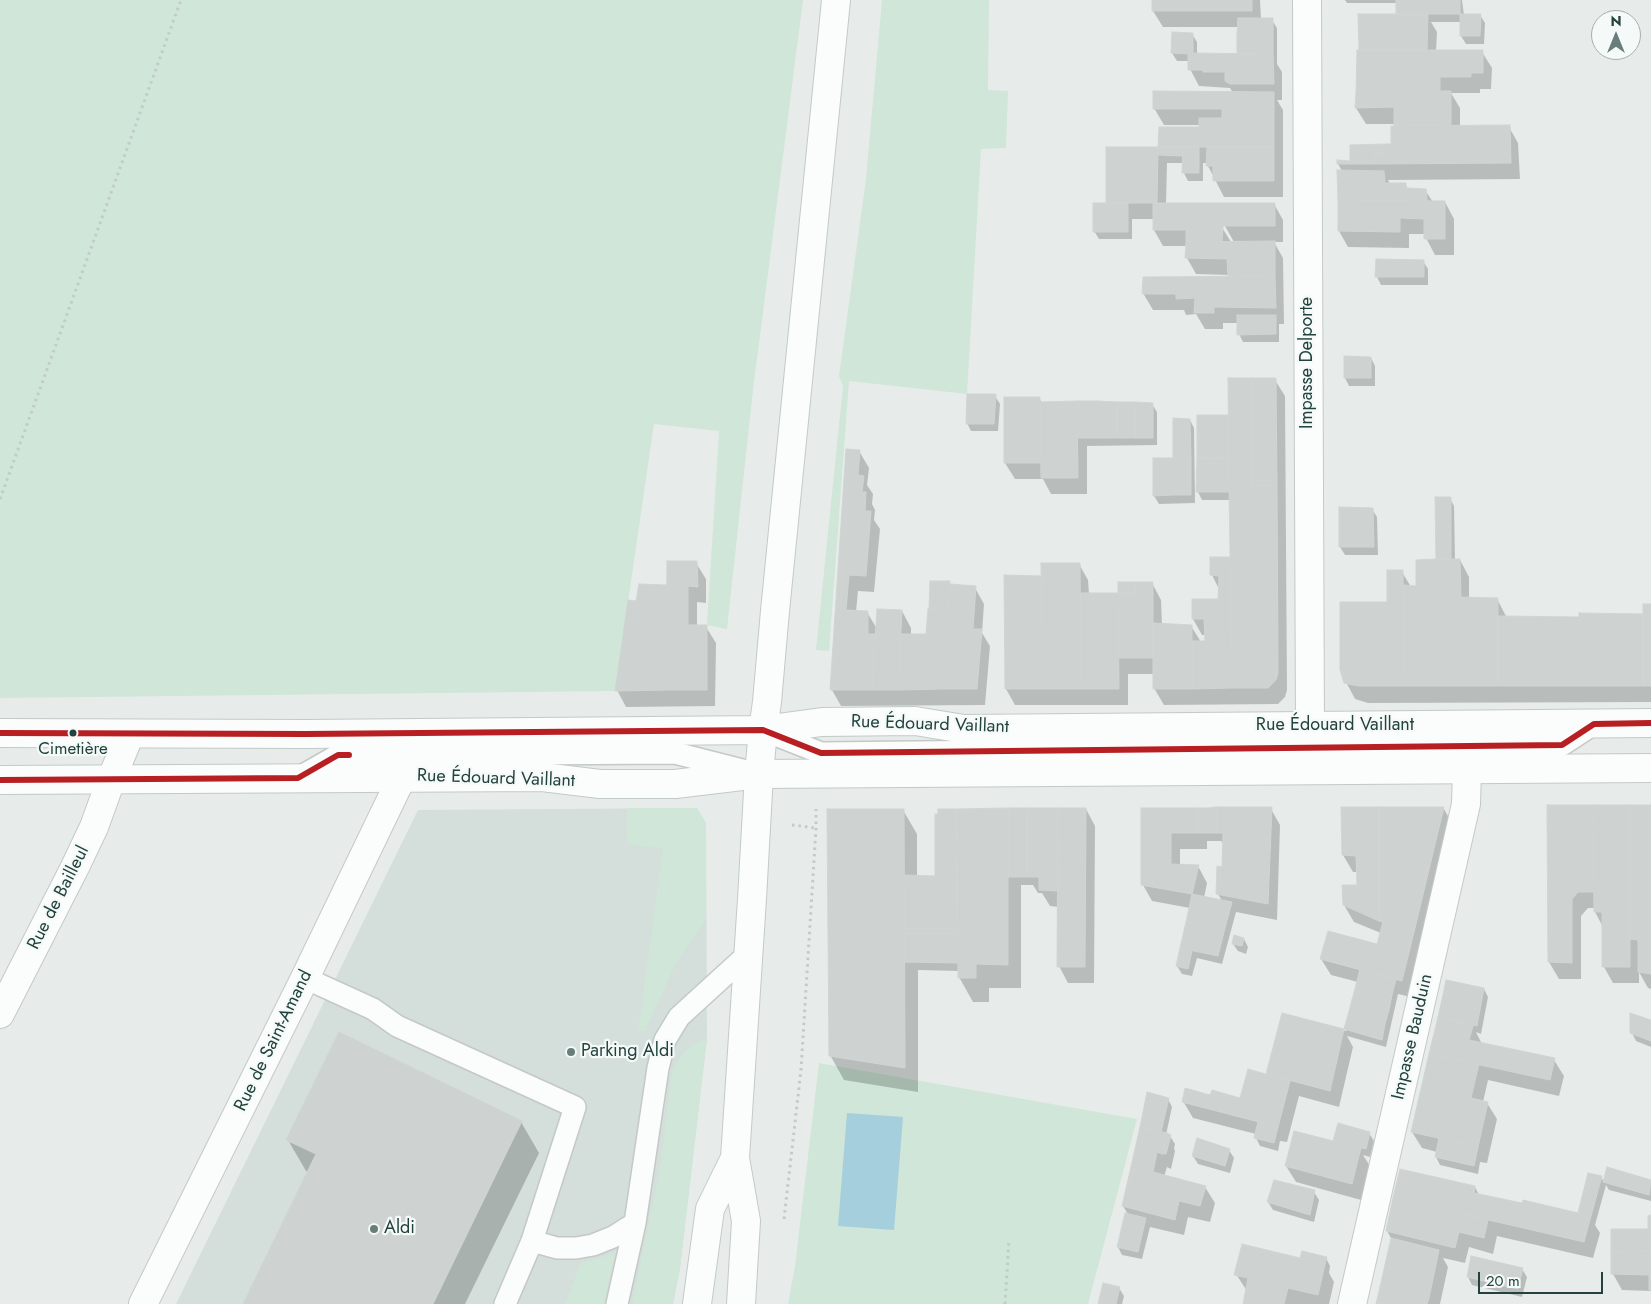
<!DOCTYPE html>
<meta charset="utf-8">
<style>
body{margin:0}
#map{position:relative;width:1651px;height:1304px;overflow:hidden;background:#e7ecea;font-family:Jost,sans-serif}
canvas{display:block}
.north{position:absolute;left:1591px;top:10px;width:50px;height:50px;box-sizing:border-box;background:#f5faf8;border:1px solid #a1b0ad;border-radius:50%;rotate:0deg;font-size:14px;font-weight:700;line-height:20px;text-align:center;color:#22423d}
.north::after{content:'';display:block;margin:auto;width:18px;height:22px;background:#677e7a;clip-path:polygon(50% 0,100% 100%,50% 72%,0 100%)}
.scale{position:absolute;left:1478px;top:1272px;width:125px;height:22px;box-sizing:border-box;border:2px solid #22423d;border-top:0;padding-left:6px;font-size:15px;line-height:18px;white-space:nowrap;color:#22423d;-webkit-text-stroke:4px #f5faf8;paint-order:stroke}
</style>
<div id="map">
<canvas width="1651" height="1304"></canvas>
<div class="north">N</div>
<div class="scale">20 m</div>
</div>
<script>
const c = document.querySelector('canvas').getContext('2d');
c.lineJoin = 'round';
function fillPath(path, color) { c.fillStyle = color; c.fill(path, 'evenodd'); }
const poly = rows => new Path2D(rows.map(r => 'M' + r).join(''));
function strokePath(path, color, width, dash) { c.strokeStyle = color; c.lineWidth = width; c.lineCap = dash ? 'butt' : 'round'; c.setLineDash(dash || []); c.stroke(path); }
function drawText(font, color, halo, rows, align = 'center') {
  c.font = font + ' Jost,sans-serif'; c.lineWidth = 4.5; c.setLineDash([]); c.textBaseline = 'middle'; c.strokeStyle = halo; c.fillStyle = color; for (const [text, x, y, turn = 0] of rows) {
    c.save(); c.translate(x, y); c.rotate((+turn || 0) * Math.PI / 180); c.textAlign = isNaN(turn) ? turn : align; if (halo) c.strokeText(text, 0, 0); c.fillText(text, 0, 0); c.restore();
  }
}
const built = poly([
 [697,808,706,823,707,1038,680,1268,673,1304,176,1304,418,810]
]);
const green = poly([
 [0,0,803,0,753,390,727,629,707,625,719,431,654,424,615,691,0,698],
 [882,0,989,0,988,90,1008,91,1006,148,981,149,967,394,849,381,829,651,816,650,843,386,839,376,866,179],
 [627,808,697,808,706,823,706,920,676,963,645,1031,638,1031,663,849,627,844],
 [707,1038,680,1268,673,1304,632,1304,660,1168,672,1072,682,1054,693,1044],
 [819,1063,1137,1119,1088,1304,788,1304,795,1266],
 [615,1252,604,1304,565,1304,581,1262,597,1259]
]);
const water = poly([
 [847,1113,903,1117,894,1230,838,1226]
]);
const shadow = poly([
 [1153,0,1260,0,1261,19,1272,20,1277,28,1277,64,1282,72,1282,100,1277,100,1283,110,1283,197,1224,197,1208,166,1208,163,1203,163,1203,181,1188,181,1184,173,1184,163,1167,163,1166,204,1274,204,1283,220,1283,242,1274,242,1283,258,1284,324,1279,324,1279,342,1243,342,1239,334,1239,323,1223,323,1223,329,1205,329,1196,314,1186,315,1184,310,1153,310,1143,293,1229,278,1229,275,1196,274,1187,258,1187,246,1163,246,1154,230,1154,219,1132,219,1132,239,1099,239,1094,231,1107,204,1108,148,1160,148,1200,128,1200,125,1164,125,1154,108,1233,93,1230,88,1199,86,1190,69,1190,61,1177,61,1172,53,1192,34,1197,42,1197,54,1240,55,1239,27,1163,27,1153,11],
 [1221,219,1234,242,1231,242,1218,221],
 [1345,0,1462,0,1464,15,1480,15,1485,23,1484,44,1466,44,1461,36,1461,22,1431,22,1437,32,1436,52,1482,52,1492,68,1491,89,1480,89,1480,93,1451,93,1460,108,1460,127,1509,127,1518,143,1520,179,1388,180,1390,184,1405,184,1408,189,1425,190,1433,202,1445,202,1454,219,1454,255,1435,255,1426,238,1426,234,1409,234,1409,248,1348,247,1339,231,1342,171,1338,164,1351,162,1392,145,1395,127,1395,124,1366,124,1356,108,1398,15,1398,3,1347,3],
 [1423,261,1428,269,1428,285,1381,285,1377,277],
 [1345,358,1371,358,1375,366,1375,386,1349,386,1345,378],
 [1275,380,1285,396,1287,690,1285,697,1278,704,1164,705,1154,688,1154,674,1128,674,1128,705,1015,705,1006,689,1043,577,1079,564,1088,580,1089,594,1120,594,1152,583,1161,600,1162,625,1191,626,1201,642,1206,642,1206,635,1202,635,1193,619,1219,600,1219,589,1212,575,1211,558,1231,558,1231,500,1202,500,1198,492,1198,416,1228,416,1230,420],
 [995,396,1000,404,998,431,971,431,967,423],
 [1039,398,1042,403,1152,404,1157,412,1157,445,1087,446,1087,494,1051,494,1043,479,1015,479,1005,463],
 [1190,420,1194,428,1195,503,1159,504,1154,496,1175,460],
 [859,451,869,468,867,485,873,494,872,504,875,510,874,520,880,529,874,592,858,591,856,612,867,612,877,629,902,611,911,628,911,636,928,636,932,611,930,609,949,583,951,586,975,588,984,604,982,633,990,646,985,705,841,706,832,690],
 [1450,498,1454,506,1455,561,1460,560,1469,577,1469,599,1497,599,1507,618,1580,618,1645,615,1651,605,1651,702,1368,703,1355,699,1346,682,1389,604,1402,572,1411,587,1417,587,1439,561],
 [1340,508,1372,509,1377,517,1378,555,1345,555,1340,547],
 [696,563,706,579,706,603,697,602,697,627,706,627,716,643,715,706,626,707,617,690,637,602,669,586],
 [1548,807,1651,807,1651,989,1648,988,1639,972,1639,983,1613,983,1604,967,1603,927,1595,912,1595,908,1588,908,1581,916,1581,979,1559,979,1549,962],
 [1086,809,1095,826,1094,983,1068,983,1059,966,1059,907,1050,906,1042,893,1038,893,1033,885,1021,885,1021,988,989,988,989,1002,973,1002,959,977,959,971,918,970,918,1092,844,1080,830,1055,903,810,917,834,917,876,937,877,939,810],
 [1142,809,1271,809,1280,825,1277,920,1236,912,1222,964,1197,958,1192,976,1182,974,1177,966,1190,908,1152,901,1143,885],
 [1207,841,1221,841,1224,845,1223,868,1218,894,1222,901,1204,898,1207,883,1198,866,1180,865,1180,849,1207,849],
 [1343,809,1444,809,1453,825,1411,997,1398,994,1386,1047,1347,1036,1353,1047,1339,1107,1299,1096,1287,1142,1280,1141,1278,1151,1260,1146,1256,1138,1256,1134,1193,1118,1183,1101,1211,1096,1241,1100,1267,1075,1283,1014,1346,1031,1358,982,1331,975,1321,959,1378,946,1381,933,1354,922,1344,905,1358,887,1358,872,1353,872,1343,855],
 [1244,939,1248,947,1246,954,1238,951,1233,944],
 [1447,981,1484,989,1488,997,1481,1034,1476,1032,1482,1044,1554,1060,1564,1076,1559,1096,1488,1080,1483,1102,1487,1103,1497,1119,1487,1163,1480,1162,1478,1174,1440,1165,1436,1157,1437,1152,1422,1148,1412,1132],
 [1651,1022,1651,1047,1636,1041,1632,1033],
 [1168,1099,1172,1107,1166,1135,1170,1136,1175,1144,1174,1148,1175,1151,1171,1169,1167,1167,1164,1177,1205,1187,1215,1203,1210,1222,1188,1217,1184,1235,1150,1227,1142,1259,1122,1255,1118,1247,1129,1216,1123,1206],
 [521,1122,539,1153,465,1304,244,1304,309,1172,306,1171,288,1140],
 [1369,1133,1374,1141,1370,1157,1363,1155,1370,1166,1361,1200,1296,1182,1286,1166,1336,1143],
 [1229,1150,1234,1158,1230,1173,1198,1164,1193,1156],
 [1608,1168,1651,1181,1651,1201,1609,1190,1606,1185,1595,1225,1600,1233,1593,1258,1497,1236,1493,1254,1469,1247,1465,1263,1443,1258,1448,1267,1440,1304,1378,1304,1392,1240,1387,1231,1401,1170,1475,1187,1479,1195,1579,1214,1601,1177,1604,1182],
 [1314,1192,1319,1200,1314,1222,1273,1210,1268,1202],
 [1651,1217,1651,1291,1622,1290,1613,1274,1650,1231],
 [1326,1258,1330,1266,1329,1273,1334,1282,1329,1304,1244,1304,1247,1291,1236,1274,1303,1260],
 [1522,1269,1527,1277,1522,1297,1472,1285,1468,1277],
 [1119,1288,1124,1296,1122,1304,1099,1304]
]);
const building = poly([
 [1152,0,1252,0,1252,11,1152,11,1152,0],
 [1396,0,1460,0,1460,14,1396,14,1396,0],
 [1358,14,1428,14,1427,50,1359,50,1358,14],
 [1460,14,1481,14,1480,36,1460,36,1460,14],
 [1238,18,1273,18,1273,36,1237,35,1238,18],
 [1172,32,1193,33,1193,54,1171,53,1172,32],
 [1237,35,1273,36,1273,54,1237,54,1237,35],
 [1357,50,1483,50,1483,73,1471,73,1471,77,1440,77,1440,91,1356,92,1357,50],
 [1188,53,1273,54,1274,84,1230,84,1225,81,1225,72,1203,72,1203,70,1188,70,1188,53],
 [1153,91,1274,92,1274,147,1158,147,1159,127,1199,127,1199,118,1222,118,1222,109,1153,109,1153,91],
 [1440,91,1451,91,1451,125,1394,126,1394,107,1355,108,1356,92,1440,91],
 [1510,125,1511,163,1374,164,1375,153,1389,153,1388,144,1391,144,1391,126,1510,125],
 [1388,144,1389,153,1375,153,1374,161,1350,161,1350,145,1388,144],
 [1106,147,1158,147,1157,203,1106,203,1106,147],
 [1158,147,1183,147,1183,156,1158,155,1158,147],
 [1183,147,1199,147,1199,173,1182,173,1183,147],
 [1207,147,1274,147,1274,181,1213,181,1213,166,1206,166,1207,147],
 [1337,160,1350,161,1374,161,1374,164,1337,164,1337,160],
 [1337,170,1384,171,1385,183,1406,183,1406,188,1426,189,1427,201,1338,200,1337,170],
 [1338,200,1445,201,1445,239,1424,239,1424,219,1400,218,1400,232,1338,231,1338,200],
 [1093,203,1128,203,1128,232,1093,232,1093,203],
 [1153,203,1275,203,1275,226,1223,226,1222,241,1186,242,1186,230,1153,230,1153,203],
 [1275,241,1275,276,1228,277,1227,259,1185,258,1186,242,1275,241],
 [1376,259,1424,260,1424,277,1375,277,1376,259],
 [1275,276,1276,308,1214,307,1214,313,1194,313,1195,298,1176,299,1176,294,1142,294,1143,277,1275,276],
 [1237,315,1276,315,1276,334,1237,335,1237,315],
 [1344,356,1371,357,1371,378,1344,378,1344,356],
 [1228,378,1252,378,1252,485,1229,484,1228,378],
 [1252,378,1276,378,1277,485,1252,485,1252,378],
 [967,394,981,394,979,424,966,424,967,394],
 [981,394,996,394,994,424,979,424,981,394],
 [1004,397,1040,397,1041,463,1004,463,1004,397],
 [1077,401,1097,401,1098,438,1078,438,1077,401],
 [1077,401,1078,478,1041,478,1040,402,1077,401],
 [1097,401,1117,402,1117,438,1098,438,1097,401],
 [1117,402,1135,402,1135,438,1117,438,1117,402],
 [1135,402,1153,403,1153,438,1135,438,1135,402],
 [1197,415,1228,415,1229,458,1197,458,1197,415],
 [1173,418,1190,419,1191,459,1173,458,1173,418],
 [846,449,860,450,858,475,864,476,862,492,866,492,865,511,871,511,866,576,849,575,846,610,868,611,868,634,875,634,872,690,830,690,846,449],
 [1153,458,1173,458,1172,495,1153,496,1153,458],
 [1173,458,1191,459,1191,495,1172,495,1173,458],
 [1197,458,1214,458,1213,492,1196,492,1197,458],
 [1214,458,1229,458,1229,492,1213,492,1214,458],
 [1229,484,1252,485,1251,688,1232,688,1229,484],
 [1252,485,1277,485,1278,673,1276,680,1268,688,1251,688,1252,485],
 [1435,497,1451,497,1451,559,1436,559,1435,497],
 [1339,507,1373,508,1374,547,1339,547,1339,507],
 [1210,557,1230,557,1232,688,1192,689,1192,641,1205,641,1204,619,1192,619,1192,599,1218,599,1219,576,1210,575,1210,557],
 [1436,559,1439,686,1404,686,1403,585,1416,586,1416,560,1436,559],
 [1436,559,1460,559,1461,597,1498,598,1498,686,1439,686,1436,559],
 [667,561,697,561,698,587,688,586,688,625,707,625,707,690,666,690,667,561],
 [1041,563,1080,563,1081,689,1043,689,1041,563],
 [1387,570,1403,570,1404,686,1358,686,1344,683,1340,670,1340,602,1387,602,1387,570],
 [1004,575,1042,576,1043,689,1005,689,1004,575],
 [930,581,950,581,948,610,929,609,930,581],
 [1118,582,1135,582,1135,593,1118,593,1118,582],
 [1135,582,1153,582,1153,658,1119,658,1118,593,1135,593,1135,582],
 [639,584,667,585,666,690,615,691,628,600,636,601,639,584],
 [950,584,976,586,973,629,982,629,977,689,942,689,950,584],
 [1080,593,1118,593,1119,689,1081,689,1080,593],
 [1643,604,1651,604,1651,686,1643,686,1643,604],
 [877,609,902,610,898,690,872,690,877,609],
 [928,609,948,610,942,689,898,690,901,634,926,634,928,609],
 [1579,613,1643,614,1643,686,1578,686,1579,613],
 [1498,616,1579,617,1578,686,1498,686,1498,616],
 [1153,623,1192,625,1192,689,1153,689,1153,623],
 [1547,805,1593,805,1594,892,1578,892,1572,899,1572,963,1548,962,1547,805],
 [1593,805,1630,805,1630,967,1602,967,1602,912,1594,912,1593,805],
 [1630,805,1651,805,1651,974,1638,972,1638,940,1630,939,1630,805],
 [1216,807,1216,833,1207,833,1208,808,1216,807],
 [1216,807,1272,807,1268,904,1216,894,1217,866,1222,867,1223,833,1216,833,1216,807],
 [1341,807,1379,807,1379,921,1343,905,1342,885,1357,885,1356,856,1342,855,1341,807],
 [1379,807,1444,807,1414,932,1379,921,1379,807],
 [1008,808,1008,965,976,964,976,978,958,978,957,809,1008,808],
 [1008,808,1027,808,1027,877,1008,877,1008,808],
 [1027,808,1058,808,1058,891,1039,890,1039,877,1027,877,1027,808],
 [1058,808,1086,808,1085,967,1057,967,1058,808],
 [1141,808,1198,808,1198,833,1171,833,1171,864,1199,865,1192,894,1141,885,1141,808],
 [1198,808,1208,808,1207,833,1198,833,1198,808],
 [827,809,904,809,905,1068,829,1056,827,809],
 [938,809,957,809,957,933,904,933,904,875,935,876,935,814,938,814,938,809],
 [1192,894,1232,902,1224,932,1186,922,1192,894],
 [1186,922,1224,932,1218,956,1180,948,1186,922],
 [1383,922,1414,932,1402,981,1320,959,1328,931,1377,944,1383,922],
 [904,933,957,933,957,963,904,962,904,933],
 [1234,935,1244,938,1242,946,1232,944,1234,935],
 [1180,948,1192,951,1188,969,1176,966,1180,948],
 [1360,969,1396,979,1392,995,1356,985,1360,969],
 [1446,980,1484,988,1481,1004,1443,995,1446,980],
 [1356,985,1392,995,1389,1010,1352,1000,1356,985],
 [1443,995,1481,1004,1477,1026,1438,1017,1443,995],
 [1352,1000,1389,1010,1385,1024,1348,1015,1352,1000],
 [1282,1013,1344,1029,1330,1091,1266,1074,1282,1013],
 [1630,1013,1651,1020,1651,1041,1630,1033,1630,1013],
 [1348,1015,1385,1024,1382,1040,1344,1029,1348,1015],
 [1438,1017,1473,1026,1469,1040,1555,1058,1550,1080,1429,1054,1438,1017],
 [339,1032,522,1121,433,1304,243,1304,316,1154,286,1140,339,1032],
 [1429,1054,1479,1064,1471,1098,1488,1102,1478,1147,1411,1132,1429,1054],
 [1248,1069,1290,1081,1278,1127,1182,1102,1185,1088,1210,1095,1212,1090,1240,1098,1248,1069],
 [1147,1092,1169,1098,1161,1132,1140,1127,1147,1092],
 [1258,1122,1278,1127,1274,1143,1254,1138,1258,1122],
 [1338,1123,1370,1132,1366,1149,1333,1141,1338,1123],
 [1140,1127,1167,1133,1162,1154,1157,1152,1153,1172,1206,1186,1200,1206,1179,1201,1175,1220,1122,1206,1140,1127],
 [1294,1131,1361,1148,1352,1184,1285,1166,1294,1131],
 [1167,1133,1171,1135,1166,1154,1162,1154,1167,1133],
 [1197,1138,1230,1149,1225,1166,1192,1156,1197,1138],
 [1439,1138,1478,1147,1474,1166,1435,1157,1439,1138],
 [1607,1167,1651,1180,1649,1195,1603,1182,1607,1167],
 [1400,1169,1475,1186,1474,1193,1522,1203,1523,1200,1591,1216,1584,1242,1393,1198,1400,1169],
 [1588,1173,1602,1176,1591,1216,1578,1213,1588,1173],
 [1274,1180,1315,1190,1310,1215,1267,1202,1274,1180],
 [1393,1198,1488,1220,1484,1238,1459,1232,1455,1248,1386,1231,1393,1198],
 [1125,1213,1146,1218,1138,1252,1117,1247,1125,1213],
 [1651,1215,1651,1251,1611,1252,1611,1229,1648,1229,1648,1216,1651,1215],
 [1391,1238,1439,1250,1429,1298,1380,1287,1391,1238],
 [1242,1244,1325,1264,1318,1295,1288,1288,1284,1304,1243,1304,1248,1278,1234,1275,1242,1244],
 [1302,1251,1327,1257,1325,1264,1300,1258,1302,1251],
 [1651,1251,1651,1290,1649,1290,1649,1275,1611,1274,1611,1252,1651,1251],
 [1471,1256,1523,1268,1518,1289,1467,1277,1471,1256],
 [1103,1283,1120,1287,1116,1304,1098,1304,1103,1283],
 [1380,1287,1429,1298,1427,1304,1376,1304,1380,1287]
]);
const path = poly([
 [0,499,181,0],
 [792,825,816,828],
 [784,1219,801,1070,816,828,816,809],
 [1005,1304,1009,1240]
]);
const service = poly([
 [763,730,821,753,1562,745,1594,724],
 [298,778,338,755,675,753,750,772],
 [305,978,373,1009,397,1026,575,1107,532,1241,505,1304],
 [532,1241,557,1248,576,1248,593,1245,613,1237,635,1223],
 [617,1304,635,1223,658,1068,665,1040,679,1017,748,954]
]);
const minor = poly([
 [1307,0,1310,726],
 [0,1014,75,867,94,827,111,780,130,734],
 [143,1304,305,978,402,777],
 [1352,1304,1466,804,1467,769]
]);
const secondary = poly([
 [0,733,306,734,763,730,822,722,915,721,964,729,1651,723],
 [0,780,542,777,600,784,675,784,759,774,1651,768],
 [697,1304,710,1209,735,1158],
 [741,1304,746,1221,735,1158,752,899,759,774,763,730,767,702,775,611,836,0]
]);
const bus1 = poly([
 [0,733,306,734,763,730,821,753,1562,745,1594,724,1651,723],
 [0,780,298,778,338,755,349,755]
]);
const markers = [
 [73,733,4.5,"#22423d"],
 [571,1052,5,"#677e7a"],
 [374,1229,5,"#677e7a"]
];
const busNames = [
 ["Cimetière",73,750]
];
const streetNames = [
 ["Impasse Delporte",1308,363,-90],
 ["Rue Édouard Vaillant",930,725,2],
 ["Rue Édouard Vaillant",1335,726],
 ["Rue Édouard Vaillant",496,779,2],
 ["Rue de Bailleul",59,898,-63],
 ["Impasse Bauduin",1413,1037,-77],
 ["Rue de Saint-Amand",274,1041,-64]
];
const poiNames = [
 ["Parking Aldi",581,1052],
 ["Aldi",384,1229]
];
fillPath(built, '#d4deda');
fillPath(green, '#cfe6d8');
fillPath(water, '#a5cfdd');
fillPath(shadow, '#0003');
fillPath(building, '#ced3d1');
strokePath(building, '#cfd5d3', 1);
strokePath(service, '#c4c9c7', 24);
strokePath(minor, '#c4c9c7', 30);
strokePath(secondary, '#c2cac7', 30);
strokePath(path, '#c2cbca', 3, [2.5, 4]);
strokePath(service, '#fbfcfc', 21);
strokePath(minor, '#fbfcfc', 28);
strokePath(secondary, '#fbfcfc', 28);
strokePath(bus1, '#b71f22', 6);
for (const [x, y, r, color] of markers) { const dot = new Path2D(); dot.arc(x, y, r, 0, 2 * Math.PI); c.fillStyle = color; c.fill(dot); strokePath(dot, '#f5faf8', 2); }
drawText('17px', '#22423d', '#f5faf8', busNames);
drawText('18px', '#22423d', '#f5faf8', streetNames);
drawText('18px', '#22423d', '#f5faf8', poiNames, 'left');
</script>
